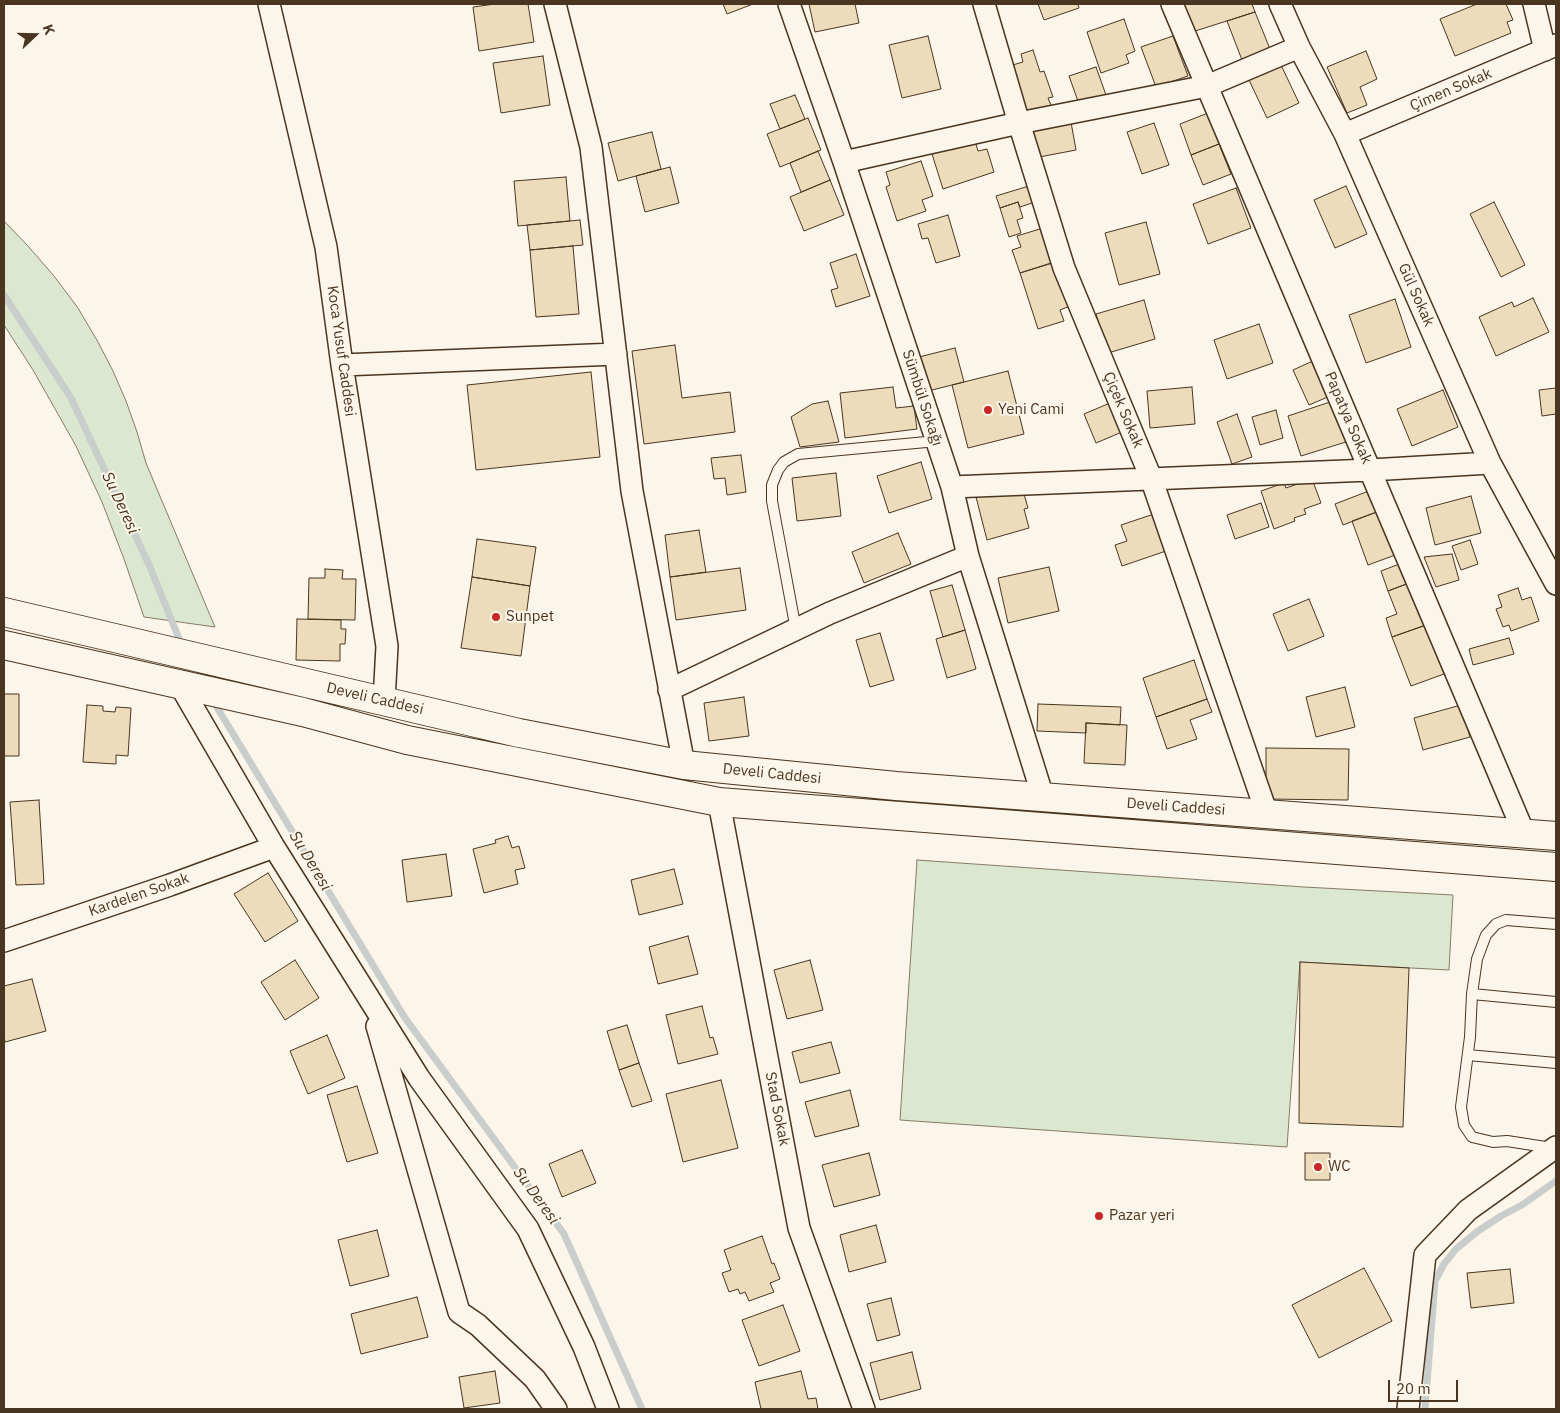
<!DOCTYPE html>
<meta charset="utf-8">
<style>
body{margin:0}
#map{position:relative;width:1560px;height:1413px;overflow:hidden;background:#fbf6e9;font-family:"IBM Plex Sans",sans-serif}
canvas{display:block}
.frame{position:absolute;inset:0;border:5px solid #4a3520;pointer-events:none}
.north{position:absolute;left:10px;top:10px;width:50px;height:50px;-webkit-text-stroke:4px #fbf6e9;paint-order:stroke;rotate:69deg;font-size:14px;font-weight:700;line-height:20px;text-align:center;color:#4a3520}
.north::after{content:'';display:block;margin:auto;width:18px;height:22px;background:#4a3520;clip-path:polygon(50% 0,100% 100%,50% 72%,0 100%)}
.scale{position:absolute;left:1388px;top:1380px;width:70px;height:22px;box-sizing:border-box;border:2px solid #4a3520;border-top:0;padding-left:6px;font-size:15px;line-height:18px;white-space:nowrap;color:#4a3520;-webkit-text-stroke:4px #fbf6e9;paint-order:stroke}
</style>
<div id="map">
<canvas width="1560" height="1413"></canvas>
<div class="frame"></div>
<div class="north">K</div>
<div class="scale">20 m</div>
</div>
<script>
const c = document.querySelector('canvas').getContext('2d');
c.lineJoin = 'round';
function fillPath(path, color) { c.fillStyle = color; c.fill(path, 'evenodd'); }
const poly = rows => new Path2D(rows.map(r => 'M' + r).join(''));
function strokePath(path, color, width, dash) { c.strokeStyle = color; c.lineWidth = width; c.lineCap = dash ? 'butt' : 'round'; c.setLineDash(dash || []); c.stroke(path); }
function drawText(font, color, halo, rows, align = 'center') {
  c.font = font + ' "IBM Plex Sans",sans-serif'; c.lineWidth = 4; c.setLineDash([]); c.textBaseline = 'middle'; c.strokeStyle = halo; c.fillStyle = color; for (const [text, x, y, turn = 0] of rows) {
    c.save(); c.translate(x, y); c.rotate((+turn || 0) * Math.PI / 180); c.textAlign = isNaN(turn) ? turn : align; if (halo) c.strokeText(text, 0, 0); c.fillText(text, 0, 0); c.restore();
  }
}
const green = poly([
 [4,221,28,246,54,276,78,308,98,342,113,371,126,401,137,432,146,463,215,627,144,617,124,559,102,502,76,446,33,370,4,325,4,221],
 [917,860,1304,887,1453,895,1449,970,1300,962,1287,1147,900,1120,917,860]
]);
const stream = poly([
 [4,295,71,398,150,567,182,646],
 [212,699,405,1018,564,1234,642,1409],
 [1425,1409,1435,1281,1444,1264,1456,1249,1478,1231,1501,1216,1522,1205,1556,1181]
]);
const building = poly([
 [495,4,528,4,534,42,479,51,473,7,495,4],
 [723,4,753,4,727,14,723,4],
 [809,4,855,4,859,23,815,32,809,4],
 [1038,4,1078,4,1079,8,1044,20,1038,4],
 [1179,4,1252,4,1255,12,1189,33,1179,4],
 [1477,4,1506,4,1513,20,1507,22,1511,33,1455,56,1440,19,1477,4],
 [1255,12,1270,49,1242,60,1227,21,1255,12],
 [1124,19,1135,51,1126,55,1129,63,1101,73,1087,32,1124,19],
 [928,36,941,89,902,98,889,45,928,36],
 [1173,36,1188,76,1156,87,1141,47,1173,36],
 [1033,50,1040,72,1044,71,1053,97,1048,98,1051,105,1024,114,1009,66,1023,62,1021,54,1033,50],
 [1366,51,1377,79,1360,87,1367,105,1347,113,1327,67,1366,51],
 [543,56,550,105,501,113,493,63,543,56],
 [1281,65,1299,103,1267,118,1249,80,1281,65],
 [1096,67,1106,95,1079,104,1069,76,1096,67],
 [795,95,805,119,780,129,770,104,795,95],
 [1208,113,1219,144,1191,155,1180,124,1208,113],
 [808,118,821,150,780,167,767,134,808,118],
 [1071,122,1076,150,1034,158,1028,130,1071,122],
 [1154,123,1169,165,1142,174,1127,132,1154,123],
 [652,132,661,169,618,181,608,143,652,132],
 [975,141,978,151,987,149,994,172,943,189,932,154,975,141],
 [1219,144,1231,174,1203,185,1191,155,1219,144],
 [818,151,830,180,801,192,790,163,818,151],
 [921,161,933,196,922,200,926,211,897,221,886,187,890,185,886,172,921,161],
 [670,167,679,203,645,212,636,176,670,167],
 [566,177,570,221,518,226,514,181,566,177],
 [830,180,844,215,804,231,790,197,830,180],
 [1029,186,1035,202,1020,207,1018,202,1000,208,996,196,1029,186],
 [1346,186,1367,234,1335,248,1314,200,1346,186],
 [1236,188,1251,228,1208,244,1193,204,1236,188],
 [1018,202,1023,218,1017,220,1021,233,1009,237,1000,208,1018,202],
 [1494,202,1525,265,1501,277,1470,214,1494,202],
 [948,215,960,256,936,263,928,238,922,239,918,224,948,215],
 [580,220,583,245,530,250,527,225,580,220],
 [1146,222,1160,274,1119,285,1105,233,1146,222],
 [1043,228,1054,262,1020,273,1012,250,1021,247,1017,236,1043,228],
 [573,246,579,314,536,317,530,250,573,246],
 [856,254,870,296,836,307,831,290,838,288,830,263,856,254],
 [1056,262,1070,306,1060,310,1064,321,1038,329,1020,273,1056,262],
 [1533,298,1549,332,1496,356,1479,317,1512,302,1514,307,1533,298],
 [1395,299,1411,347,1366,363,1349,315,1395,299],
 [1144,300,1155,339,1108,353,1096,314,1144,300],
 [1259,324,1273,363,1227,379,1214,340,1259,324],
 [675,345,682,398,730,392,735,432,644,444,632,351,675,345],
 [955,348,964,382,928,391,919,357,955,348],
 [1315,360,1330,396,1309,405,1293,370,1315,360],
 [1008,371,1024,434,968,448,952,385,1008,371],
 [591,372,600,457,476,470,467,385,591,372],
 [893,387,896,408,914,406,917,429,845,438,840,393,893,387],
 [1192,387,1195,424,1150,428,1147,391,1192,387],
 [1556,388,1556,414,1542,416,1539,390,1556,388],
 [1443,390,1458,427,1412,446,1397,409,1443,390],
 [828,401,839,442,800,447,791,417,812,404,828,401],
 [1333,401,1349,441,1301,456,1288,416,1333,401],
 [1110,403,1122,432,1096,443,1084,414,1110,403],
 [1276,410,1283,438,1260,445,1252,417,1276,410],
 [1237,414,1252,457,1232,464,1217,422,1237,414],
 [741,455,746,492,727,495,725,478,714,479,711,458,741,455],
 [921,462,932,499,889,513,877,476,921,462],
 [836,473,841,516,797,521,792,478,836,473],
 [1312,479,1321,503,1304,509,1306,514,1294,518,1295,521,1274,529,1261,491,1284,483,1286,488,1312,479],
 [1016,482,1020,495,1024,494,1028,508,1024,509,1029,528,987,540,975,493,1016,482],
 [1374,489,1382,510,1343,525,1335,504,1374,489],
 [1471,496,1481,533,1435,545,1426,508,1471,496],
 [1261,503,1269,527,1235,539,1227,515,1261,503],
 [1382,510,1398,554,1368,565,1352,521,1382,510],
 [1154,514,1166,551,1122,566,1115,545,1127,541,1121,525,1154,514],
 [699,530,706,572,670,577,665,535,699,530],
 [898,533,911,564,864,583,852,552,898,533],
 [477,539,536,547,530,586,472,577,477,539],
 [1470,540,1478,564,1461,570,1452,546,1470,540],
 [1452,554,1459,580,1436,587,1424,557,1452,554],
 [1402,563,1409,583,1388,591,1381,571,1402,563],
 [1049,567,1059,611,1008,623,998,578,1049,567],
 [740,568,746,610,676,620,670,577,740,568],
 [325,569,343,570,342,579,356,579,355,620,308,619,309,578,325,578,325,569],
 [472,577,530,586,521,656,461,648,472,577],
 [1409,583,1426,625,1392,637,1386,618,1397,614,1388,591,1409,583],
 [952,585,965,630,943,637,930,591,952,585],
 [1518,588,1522,600,1531,597,1539,621,1511,631,1509,625,1503,627,1496,609,1502,607,1498,595,1518,588],
 [1309,599,1324,636,1288,651,1273,614,1309,599],
 [297,619,341,620,341,629,346,629,345,644,340,644,340,661,296,660,297,619],
 [1426,625,1444,674,1411,686,1392,637,1426,625],
 [965,630,976,669,947,678,936,639,965,630],
 [880,633,894,680,870,687,856,640,880,633],
 [1509,638,1514,654,1473,665,1469,649,1509,638],
 [1194,660,1207,699,1156,717,1143,678,1194,660],
 [1345,687,1355,727,1316,737,1306,697,1345,687],
 [4,694,19,694,19,756,4,756,4,694],
 [744,697,749,736,709,741,704,703,744,697],
 [1207,699,1212,712,1190,720,1197,739,1167,749,1156,717,1207,699],
 [1038,704,1121,707,1120,725,1086,723,1086,733,1037,731,1038,704],
 [87,705,103,706,103,711,115,712,116,707,131,708,128,756,116,755,116,764,83,762,87,705],
 [1461,705,1470,737,1423,750,1414,718,1461,705],
 [1086,723,1127,725,1125,765,1084,763,1086,723],
 [1266,748,1349,749,1348,800,1266,799,1266,748],
 [39,800,44,884,16,885,10,802,39,800],
 [508,836,512,848,519,846,525,868,515,870,518,884,484,893,473,849,496,843,495,840,508,836],
 [446,854,452,896,407,902,402,860,446,854],
 [674,869,683,904,639,915,631,880,674,869],
 [268,873,298,921,265,942,234,894,268,873],
 [688,936,698,974,658,984,649,947,688,936],
 [295,960,319,998,285,1020,261,982,295,960],
 [810,960,823,1010,787,1019,774,970,810,960],
 [1300,962,1409,968,1403,1127,1299,1123,1300,962],
 [32,979,46,1031,5,1042,4,1036,4,986,32,979],
 [702,1006,710,1038,713,1037,718,1054,678,1064,666,1015,702,1006],
 [627,1025,639,1063,619,1070,607,1031,627,1025],
 [327,1035,345,1078,308,1094,290,1051,327,1035],
 [831,1042,840,1073,800,1083,792,1052,831,1042],
 [639,1063,652,1101,632,1107,619,1070,639,1063],
 [721,1080,738,1148,683,1162,666,1094,721,1080],
 [357,1086,378,1153,347,1162,327,1095,357,1086],
 [850,1090,859,1126,815,1137,805,1102,850,1090],
 [582,1150,596,1183,562,1197,549,1164,582,1150],
 [869,1153,880,1195,834,1207,822,1165,869,1153],
 [1305,1153,1330,1153,1330,1180,1305,1180,1305,1153],
 [876,1225,886,1262,849,1272,840,1235,876,1225],
 [377,1230,389,1276,350,1286,338,1240,377,1230],
 [762,1236,772,1264,774,1263,780,1279,770,1283,774,1292,749,1301,745,1292,740,1294,738,1289,729,1292,722,1273,731,1270,724,1250,762,1236],
 [1364,1268,1392,1321,1319,1358,1292,1305,1364,1268],
 [1510,1269,1514,1303,1471,1308,1467,1273,1510,1269],
 [417,1297,428,1337,361,1354,351,1314,417,1297],
 [891,1298,900,1335,877,1341,867,1304,891,1298],
 [783,1305,800,1351,759,1366,742,1320,783,1305],
 [912,1352,921,1389,880,1400,870,1363,912,1352],
 [495,1371,500,1403,464,1408,459,1377,495,1371],
 [801,1371,808,1399,816,1398,818,1409,761,1409,755,1382,801,1371]
]);
const service = poly([
 [796,630,772,501,772,485,778,470,784,462,798,454,937,441],
 [1472,994,1556,1002],
 [1468,1055,1556,1063],
 [1552,1148,1507,1141,1493,1142,1472,1137,1464,1125,1461,1107,1470,1037,1472,994,1477,959,1486,935,1496,924,1506,920,1556,924]
]);
const minor = poly([
 [269,4,326,247,342,365,387,646,384,701],
 [555,4,591,147,632,491,684,765],
 [789,4,844,162,952,487,968,556,1043,797],
 [984,4,1019,123,1064,268,1151,478,1267,814],
 [1172,4,1524,833],
 [1280,4,1299,47,1345,134,1490,463,1556,584],
 [1534,4,1545,50],
 [1345,134,1556,45],
 [844,162,1019,123,1207,86,1299,47],
 [342,365,616,354],
 [952,487,1370,470,1490,463],
 [180,685,274,847,419,1078,528,1229,584,1347,608,1409],
 [669,690,830,613,968,556],
 [719,802,799,1228,864,1409],
 [4,941,170,885,274,847],
 [377,1026,459,1312,478,1325,535,1379,556,1409],
 [1408,1409,1425,1255,1468,1210,1556,1147]
]);
const secondary = poly([
 [4,612,519,733,684,765,896,786,1556,836],
 [4,645,303,712,407,740,719,802,1556,867]
]);
const markers = [
 [988,410,5,"#c62828"],
 [496,617,5,"#c62828"],
 [1318,1167,5,"#c62828"],
 [1099,1216,5,"#c62828"]
];
const streetNames = [
 ["Çimen Sokak",1451,90,-23],
 ["Gül Sokak",1416,295,66],
 ["Koca Yusuf Caddesi",341,351,82],
 ["Sümbül Sokağı",922,398,72],
 ["Çiçek Sokak",1123,410,67],
 ["Papatya Sokak",1348,418,67],
 ["Develi Caddesi",375,699,13],
 ["Develi Caddesi",772,774,6],
 ["Develi Caddesi",1176,807,4],
 ["Kardelen Sokak",139,895,-19],
 ["Stad Sokak",777,1109,79]
];
const poiNames = [
 ["Yeni Cami",998,410],
 ["Sunpet",506,617],
 ["WC",1328,1167],
 ["Pazar yeri",1109,1216]
];
const waterNames = [
 ["Su Deresi",120,503,65],
 ["Su Deresi",310,861,59],
 ["Su Deresi",536,1196,54]
];
fillPath(green, '#dce7d0');
strokePath(green, '#887966', 1);
strokePath(stream, '#c9cecd', 7);
fillPath(building, '#ecdcbc');
strokePath(building, '#4a3520', 1);
strokePath(service, '#4a3520', 12);
strokePath(minor, '#4a3520', 24);
strokePath(secondary, '#4a3520', 30);
strokePath(service, '#fbf6e9', 10);
strokePath(minor, '#fbf6e9', 21);
strokePath(secondary, '#fbf6e9', 28);
for (const [x, y, r, color] of markers) { const dot = new Path2D(); dot.arc(x, y, r, 0, 2 * Math.PI); c.fillStyle = color; c.fill(dot); strokePath(dot, '#fbf6e9', 2); }
drawText('15px', '#4a3520', '#fbf6e9', streetNames);
drawText('15px', '#4a3520', '#fbf6e9', poiNames, 'left');
drawText('italic 16px', '#4a3520', '#fbf6e9', waterNames);
</script>
